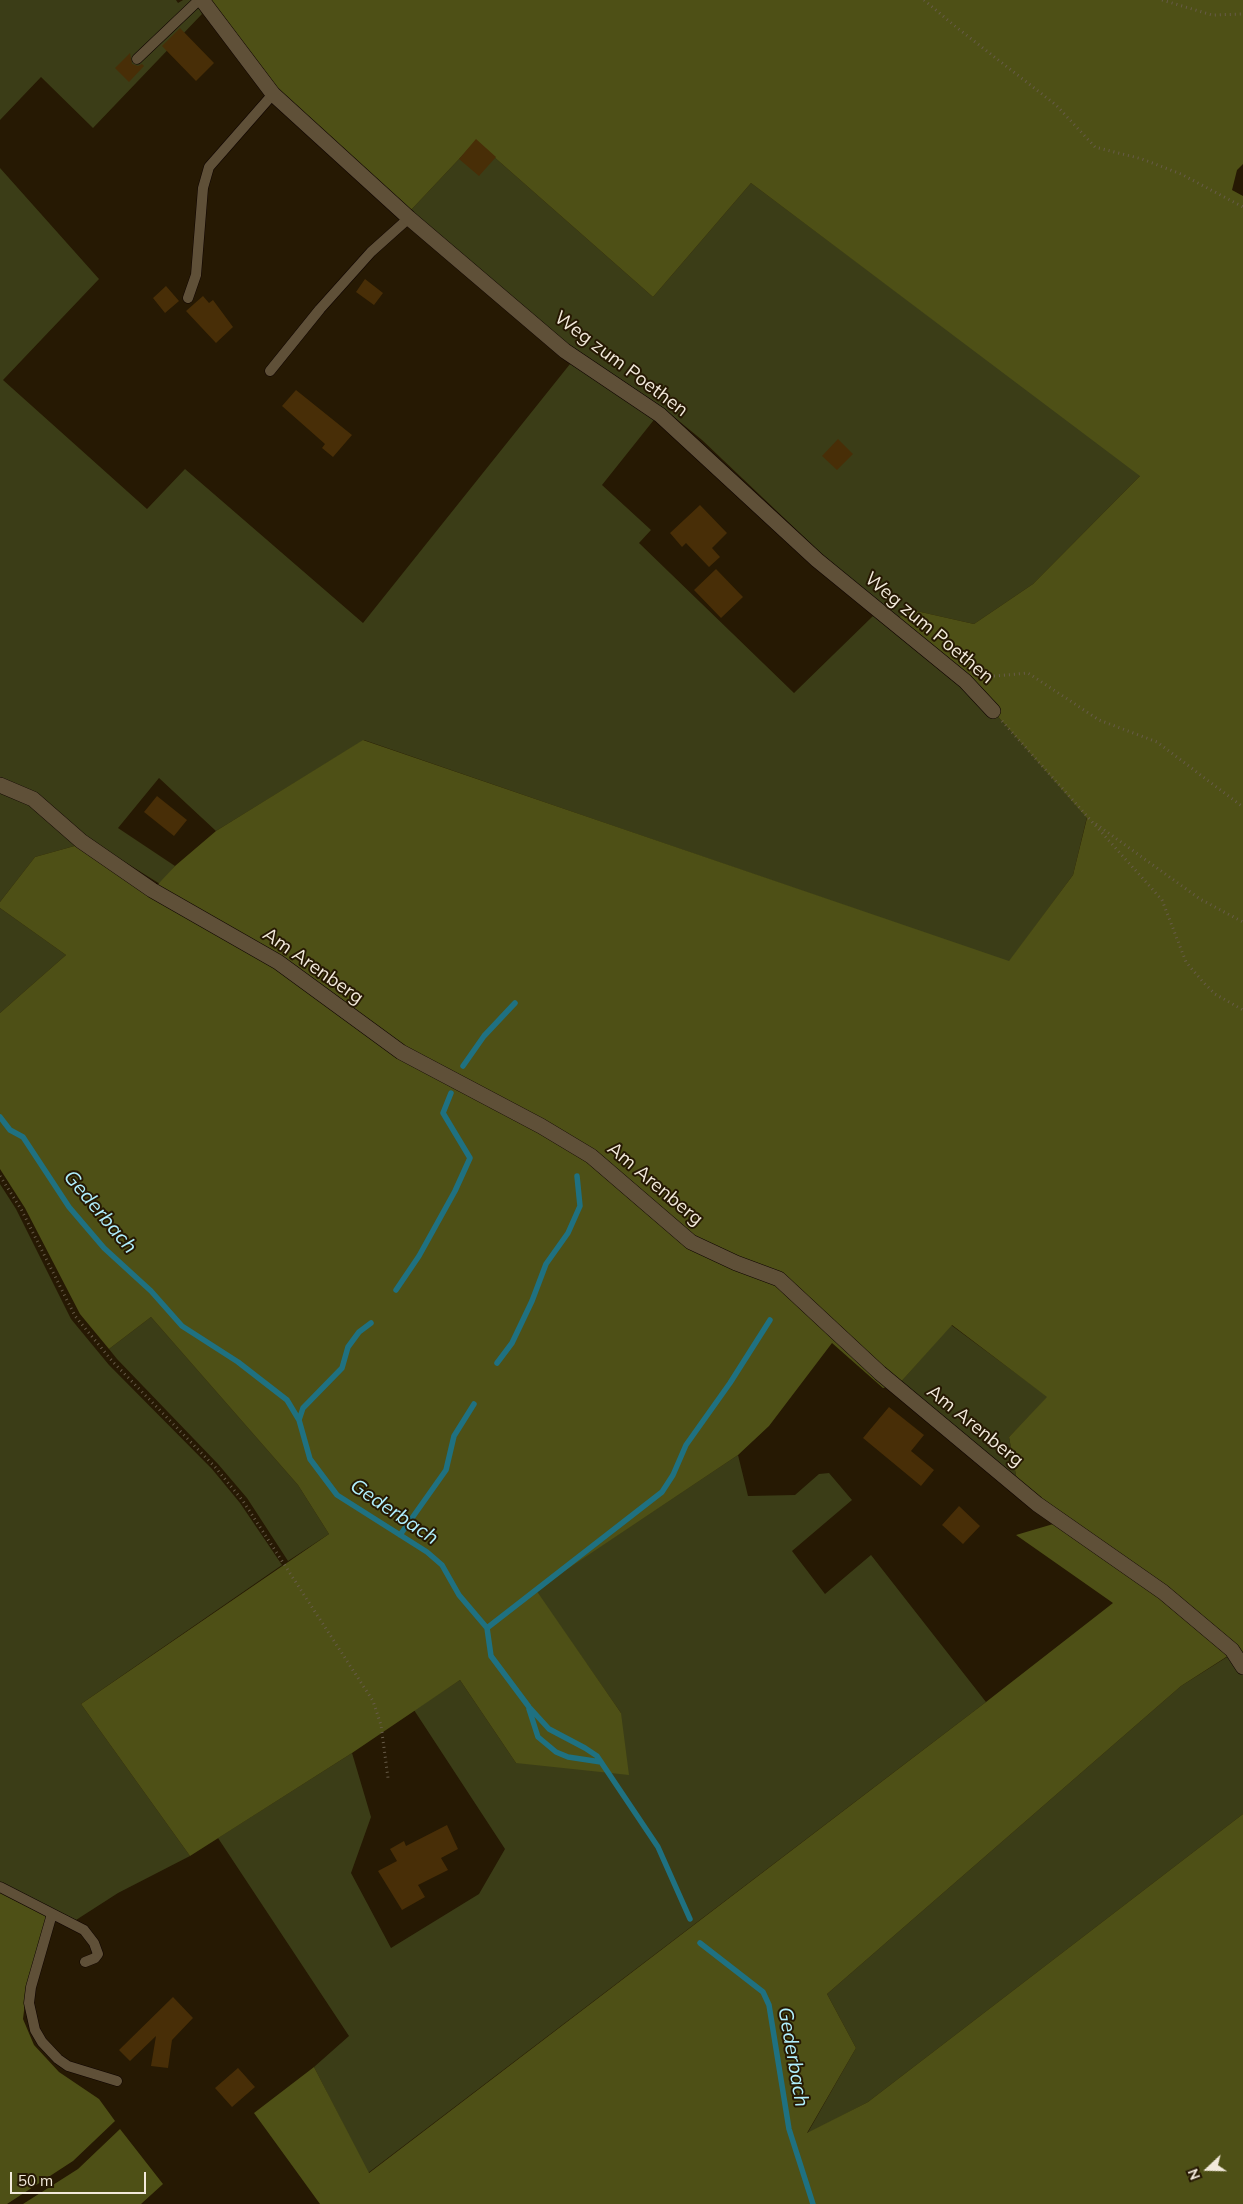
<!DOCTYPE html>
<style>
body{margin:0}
#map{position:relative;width:1243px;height:2204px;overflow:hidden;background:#261903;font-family:Mulish,sans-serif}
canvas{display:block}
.north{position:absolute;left:1183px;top:2144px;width:50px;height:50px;-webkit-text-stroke:4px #261903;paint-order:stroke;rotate:249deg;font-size:14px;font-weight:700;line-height:20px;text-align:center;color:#f2e9db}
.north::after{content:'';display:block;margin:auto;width:18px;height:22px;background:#f2e9db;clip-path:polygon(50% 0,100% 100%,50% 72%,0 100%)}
.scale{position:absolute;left:10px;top:2172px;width:136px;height:22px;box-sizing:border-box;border:2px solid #f2e9db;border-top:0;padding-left:6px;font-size:15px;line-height:18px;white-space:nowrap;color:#f2e9db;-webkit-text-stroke:4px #261903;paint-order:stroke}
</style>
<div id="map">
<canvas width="1243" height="2204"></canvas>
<div class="north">N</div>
<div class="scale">50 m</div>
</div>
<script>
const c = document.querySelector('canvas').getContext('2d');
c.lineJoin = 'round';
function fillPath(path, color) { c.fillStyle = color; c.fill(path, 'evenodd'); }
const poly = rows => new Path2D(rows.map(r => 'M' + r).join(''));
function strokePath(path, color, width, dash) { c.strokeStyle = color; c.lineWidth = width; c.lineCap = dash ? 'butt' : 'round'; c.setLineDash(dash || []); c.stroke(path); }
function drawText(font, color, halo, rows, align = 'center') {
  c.font = font + ' Mulish,sans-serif'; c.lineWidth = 4; c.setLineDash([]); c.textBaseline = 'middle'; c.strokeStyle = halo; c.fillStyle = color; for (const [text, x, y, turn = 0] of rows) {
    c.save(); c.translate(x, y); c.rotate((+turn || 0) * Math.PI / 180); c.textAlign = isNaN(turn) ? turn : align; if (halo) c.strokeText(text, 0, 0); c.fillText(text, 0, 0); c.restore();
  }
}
const green = poly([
 [0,0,176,0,178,3,183,0,194,0,202,14,93,128,41,77,0,120],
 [476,141,653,297,751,183,1141,475,1033,584,974,624,912,610,897,618,822,554,702,440,663,408,552,333,411,210],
 [0,168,99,279,3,380,147,509,185,469,363,623,570,364,657,416,602,485,651,530,639,543,794,693,873,616,970,695,993,711,1087,817,1073,875,1009,962,364,740,216,831,159,778,118,828,175,866,160,884,85,837,0,781],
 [0,790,30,803,78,845,35,857,0,902],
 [0,908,66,955,0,1013],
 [0,1184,16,1209,71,1319,109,1365,212,1469,240,1503,282,1565,81,1704,190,1856,118,1893,76,1920,0,1882],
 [151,1317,298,1485,329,1534,288,1561,247,1498,218,1464,117,1359,109,1349],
 [951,1325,1048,1397,1009,1437,1017,1481,899,1384],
 [738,1455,748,1496,795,1495,819,1474,829,1473,852,1500,792,1551,825,1594,871,1555,986,1702,368,2173,314,2067,349,2036,218,1838,352,1753,371,1817,351,1873,391,1948,479,1894,505,1849,414,1710,460,1680,516,1763,621,1713,535,1590],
 [1235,1652,1243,1662,1243,1814,868,2102,807,2134,856,2048,827,1994,1181,1686]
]);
const forest = poly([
 [206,0,1243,0,1243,164,1237,170,1232,190,1243,196,1243,1662,1234,1652,1181,1686,827,1994,856,2048,807,2133,868,2102,1243,1814,1243,2204,320,2204,254,2113,314,2067,369,2173,986,1702,1113,1603,1016,1535,1060,1522,1017,1481,1009,1437,1047,1397,952,1325,899,1384,883,1388,832,1343,769,1426,738,1455,536,1590,621,1713,629,1775,516,1763,460,1680,352,1753,190,1856,81,1704,329,1534,298,1485,151,1317,109,1349,80,1314,25,1208,0,1169,0,1013,66,955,0,908,0,902,35,857,78,845,148,895,175,866,216,831,363,740,1009,961,1073,875,1087,818,993,711,998,706,982,688,897,618,912,610,974,624,1033,584,1140,476,751,183,653,297,476,141,411,210,275,91],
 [0,1891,49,1916,27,1986,23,2019,34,2045,59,2072,99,2099,115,2121,73,2161,7,2204,0,2204],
 [120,2129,163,2184,141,2204,23,2204,78,2169]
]);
const stream = poly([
 [463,1066,484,1036,515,1003],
 [0,1117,10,1130,23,1137,69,1207,104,1248,151,1291,182,1326,238,1362,287,1400,299,1420,310,1459,337,1495,427,1552,442,1565,459,1595,487,1628,491,1656,529,1707,549,1729,585,1748,597,1756,658,1847,690,1919],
 [396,1290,419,1256,455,1191,470,1158,443,1113,451,1093],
 [497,1363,512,1343,532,1301,546,1264,568,1233,580,1206,577,1176],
 [299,1420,303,1408,342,1368,348,1347,359,1332,371,1323],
 [400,1535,446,1470,454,1436,474,1404],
 [487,1628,662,1492,673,1475,686,1445,730,1383,770,1320],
 [529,1709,538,1737,556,1752,568,1757,601,1762],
 [700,1943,763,1992,769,2005,789,2129,813,2204]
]);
const building = poly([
 [180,28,214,63,196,81,162,46],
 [130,53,132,64,138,66,142,64,144,66,129,82,115,68],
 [476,139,496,157,479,176,459,159],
 [365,279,383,293,374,305,356,292],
 [166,286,179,301,165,313,153,298],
 [203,296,209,303,213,300,233,327,216,343,186,311],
 [296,390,352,435,333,457,322,448,325,444,282,406],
 [838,439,853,454,837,470,822,456],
 [700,505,727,533,712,548,720,557,709,567,686,543,682,547,670,533],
 [716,569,743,597,721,618,694,590],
 [157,796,187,820,174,836,144,812],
 [889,1407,924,1435,911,1451,934,1470,921,1486,863,1438],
 [959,1506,980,1526,963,1544,942,1525],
 [447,1825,458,1849,441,1858,448,1870,418,1885,425,1897,402,1910,378,1871,397,1861,390,1849,404,1841,406,1846],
 [173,1997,193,2018,172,2040,168,2068,151,2066,156,2036,130,2061,119,2050],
 [238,2068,255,2087,232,2107,215,2088]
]);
const path = poly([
 [924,0,956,27,1056,105,1095,147,1142,159,1181,174,1243,207],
 [1162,0,1212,15,1243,14],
 [984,677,1028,673,1099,720,1157,742,1243,807],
 [1002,721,1162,900,1186,962,1203,982,1215,994,1243,1010],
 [1096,824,1200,899,1243,922],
 [0,1176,21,1209,75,1316,113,1362,215,1467,243,1501,373,1701,381,1725,388,1778]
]);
const lane = poly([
 [137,59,199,0],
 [188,298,196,275,203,188,209,167,273,94],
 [270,371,320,309,371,252,409,218],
 [0,1887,84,1930,94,1943,98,1954,95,1958,85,1962],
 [52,1914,31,1987,29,2003,35,2030,42,2042,58,2059,68,2066,117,2081]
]);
const street = poly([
 [202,0,273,94,409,218,565,351,660,415,817,560,965,681,993,711],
 [0,785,33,799,81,841,152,890,278,962,401,1052,541,1126,591,1156,691,1242,736,1263,779,1279,880,1373,1037,1504,1163,1592,1232,1650,1243,1667]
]);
const streetNames = [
 ["Weg zum Poethen",621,364,37],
 ["Weg zum Poethen",929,628,40],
 ["Am Arenberg",313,966,35],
 ["Am Arenberg",655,1184,40],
 ["Am Arenberg",975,1426,39]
];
const waterNames = [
 ["Gederbach",100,1212,50],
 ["Gederbach",394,1512,34],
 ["Gederbach",793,2057,80]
];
fillPath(green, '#3b3d17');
fillPath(forest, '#4e5016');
strokePath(stream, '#1f7181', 5.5);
fillPath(building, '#482e07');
strokePath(lane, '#0f0400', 11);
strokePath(street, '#0f0400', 16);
strokePath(path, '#675b48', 3, [1, 4]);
strokePath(lane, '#5f5038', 10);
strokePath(street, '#5f5038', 15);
drawText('19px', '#f2e9db', '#261903', streetNames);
drawText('italic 20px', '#b0effd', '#261903', waterNames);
</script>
